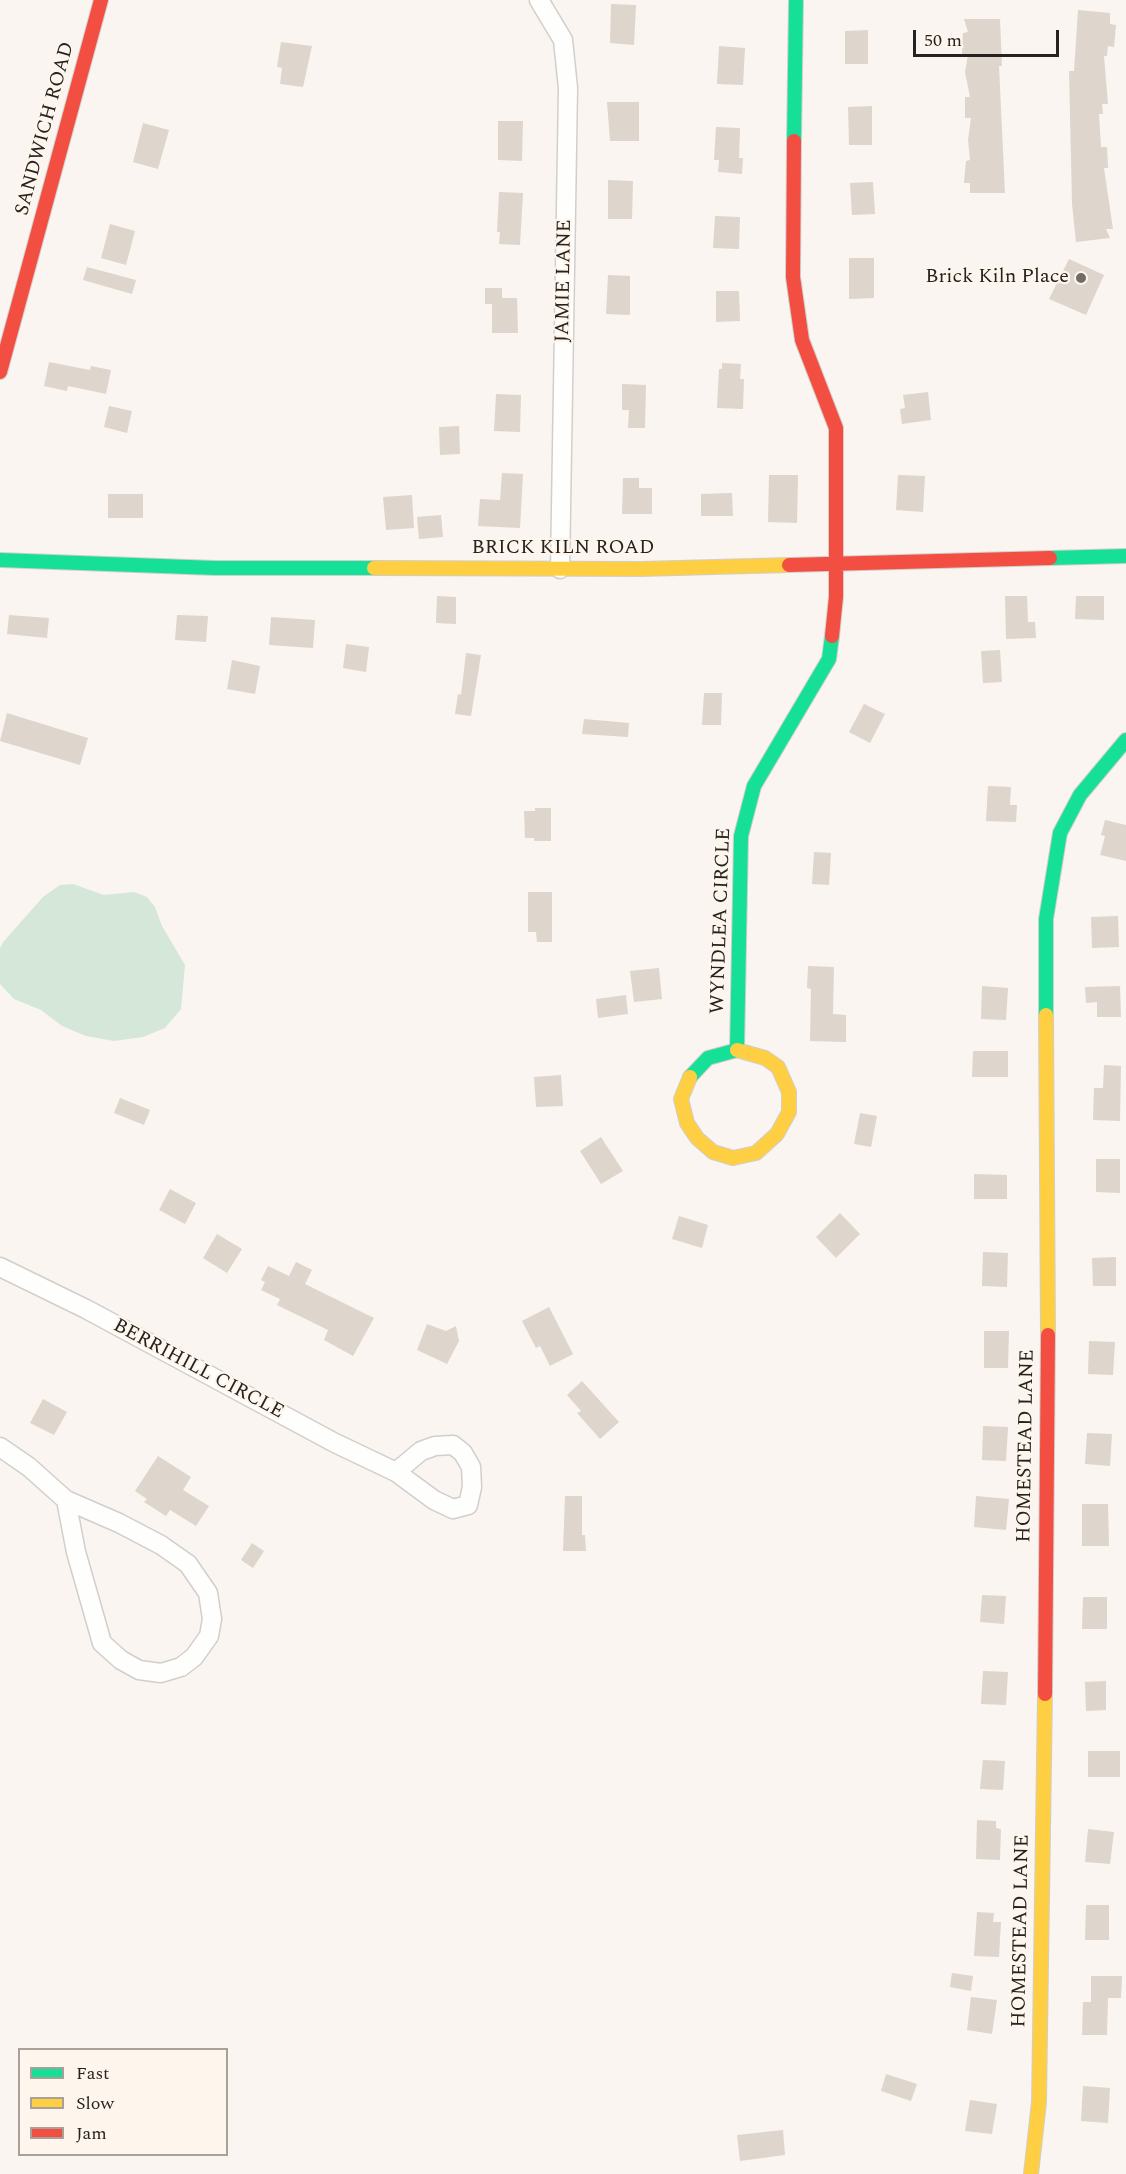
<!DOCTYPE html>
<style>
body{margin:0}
#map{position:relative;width:1126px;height:2174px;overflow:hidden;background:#faf5f0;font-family:Spectral,serif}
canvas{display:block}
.legend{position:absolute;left:18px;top:2048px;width:210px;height:108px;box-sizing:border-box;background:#fef5ec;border:2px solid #a7a19a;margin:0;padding:8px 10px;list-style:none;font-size:18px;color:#25221f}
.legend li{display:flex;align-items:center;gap:12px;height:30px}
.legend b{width:30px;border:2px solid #a7a19a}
.scale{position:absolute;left:913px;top:30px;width:146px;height:27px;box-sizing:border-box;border:3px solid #25221f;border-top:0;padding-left:8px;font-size:18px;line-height:21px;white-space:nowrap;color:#25221f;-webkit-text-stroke:4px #fef5ec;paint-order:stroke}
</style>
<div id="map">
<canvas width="1126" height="2174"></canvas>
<ul class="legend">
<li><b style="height:8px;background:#16e098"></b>Fast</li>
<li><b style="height:8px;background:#ffcf43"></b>Slow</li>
<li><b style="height:8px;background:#f24e42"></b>Jam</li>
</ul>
<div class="scale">50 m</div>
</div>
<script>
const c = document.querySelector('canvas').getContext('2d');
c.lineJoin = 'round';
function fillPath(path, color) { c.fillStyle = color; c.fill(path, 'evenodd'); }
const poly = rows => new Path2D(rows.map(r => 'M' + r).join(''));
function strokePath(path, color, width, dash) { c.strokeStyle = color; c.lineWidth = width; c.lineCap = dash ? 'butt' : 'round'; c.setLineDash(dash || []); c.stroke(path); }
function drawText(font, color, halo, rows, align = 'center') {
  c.font = font + ' Spectral,serif'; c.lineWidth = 4.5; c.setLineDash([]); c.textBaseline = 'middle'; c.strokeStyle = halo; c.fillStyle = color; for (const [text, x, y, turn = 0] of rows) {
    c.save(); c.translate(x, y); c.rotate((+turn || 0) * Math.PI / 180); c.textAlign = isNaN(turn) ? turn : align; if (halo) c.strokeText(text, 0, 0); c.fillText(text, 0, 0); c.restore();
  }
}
const green = poly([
 [73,884,104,895,134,892,147,897,155,907,162,926,185,965,181,1009,165,1028,143,1037,114,1041,86,1036,62,1026,41,1010,14,999,0,984,0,948,4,941,43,897,60,885]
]);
const building = poly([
 [611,4,636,5,634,45,610,43],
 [1078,10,1110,13,1110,24,1116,25,1114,47,1108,46,1107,56,1104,56,1108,104,1102,104,1103,114,1099,114,1101,147,1107,147,1108,168,1104,168,1113,229,1106,229,1110,238,1076,242,1072,204,1069,71,1074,71],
 [964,19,1000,19,1002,66,999,66,1005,193,970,193,970,183,964,183,966,161,970,160,968,140,971,118,965,118,965,97,970,97,965,72,968,55,962,55,963,33,968,32],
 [868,30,868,64,845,64,845,31],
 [281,42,312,46,303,87,280,84,282,68,277,67],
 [719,46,745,48,743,85,717,84],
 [607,102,639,102,639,141,610,141],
 [872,106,872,145,849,145,848,107],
 [498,121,523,121,522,161,498,160],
 [143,123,169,130,158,169,133,162],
 [716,127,740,128,739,158,743,158,742,174,718,172,719,160,714,160],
 [608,180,633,181,632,219,608,219],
 [873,182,875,214,852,215,850,183],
 [499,192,523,193,520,245,499,244,500,232,497,232],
 [715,216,740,217,739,249,713,248],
 [110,224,135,231,126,265,101,258],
 [849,258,874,258,874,298,849,299],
 [1069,259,1104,275,1086,315,1049,299],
 [87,267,136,280,132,294,83,280],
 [608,275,630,276,630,315,606,314],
 [485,288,502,288,502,298,517,298,518,333,492,333,492,304,485,304],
 [716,291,739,291,740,321,716,322],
 [49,362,90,370,91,366,111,370,106,394,68,386,67,391,44,386],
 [722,363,741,364,740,379,744,379,743,409,717,408,719,369,722,369],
 [622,384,646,385,645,428,628,428,629,410,622,410],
 [928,392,931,420,902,424,900,409,905,408,903,395],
 [496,394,521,395,520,432,494,431],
 [109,406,132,411,127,433,104,427],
 [459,426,460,454,440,455,439,427],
 [502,473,523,474,520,528,478,526,480,499,500,500],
 [769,475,798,475,797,523,768,522],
 [898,475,925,476,923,512,896,510],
 [623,478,639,478,639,488,652,488,652,514,622,514],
 [732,493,733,516,701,516,701,494],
 [108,494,143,494,143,518,108,518],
 [412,495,414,528,386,530,383,497],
 [441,515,443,537,419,539,417,517],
 [437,596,456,597,456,624,436,623],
 [1005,596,1027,596,1028,622,1035,622,1036,638,1006,639],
 [1076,596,1104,596,1104,620,1075,619],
 [9,615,49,618,47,638,7,634],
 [177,615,208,616,206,642,175,640],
 [271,617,315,620,313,648,269,645],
 [346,644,369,647,366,672,343,668],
 [1000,650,1002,682,983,683,981,651],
 [466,653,481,655,471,716,455,714,458,694,461,695],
 [232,660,260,666,255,694,227,689],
 [704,693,722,693,721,725,702,725],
 [864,704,885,714,870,743,849,732],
 [7,713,88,738,80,765,0,741],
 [584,719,629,723,628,737,582,734],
 [988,786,1011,787,1010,805,1017,805,1016,822,986,821],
 [535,808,551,808,551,841,534,841,534,838,525,838,524,811,535,811],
 [1105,820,1126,825,1126,861,1100,855,1105,836,1101,835],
 [814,852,831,853,829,885,812,884],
 [528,892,552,892,552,942,537,942,536,932,528,932],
 [1118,916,1119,947,1092,948,1091,917],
 [808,966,834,967,833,1014,846,1015,846,1042,810,1041,811,989,807,988],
 [659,968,662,999,634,1002,630,971],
 [982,986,1008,988,1006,1020,981,1019],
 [1120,986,1121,1017,1097,1017,1097,1002,1086,1003,1085,987],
 [626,995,628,1014,598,1018,596,999],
 [973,1051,1008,1051,1008,1077,972,1077],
 [1104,1065,1121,1066,1120,1121,1093,1120,1094,1088,1103,1088],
 [561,1075,563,1106,536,1107,534,1077],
 [120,1098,150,1110,144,1125,114,1113],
 [860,1113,877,1116,871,1147,854,1144],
 [601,1137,623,1171,601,1184,580,1151],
 [1096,1159,1120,1159,1120,1193,1096,1192],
 [974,1174,1007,1175,1007,1199,974,1199],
 [170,1189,196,1203,185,1224,159,1210],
 [840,1213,860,1234,836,1258,816,1237],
 [679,1216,708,1225,702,1248,672,1239],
 [217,1234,242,1249,227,1273,203,1258],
 [983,1252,1008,1253,1007,1287,982,1286],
 [1116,1257,1116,1286,1093,1286,1092,1258],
 [296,1262,312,1270,305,1284,374,1318,353,1356,324,1340,328,1330,277,1305,280,1299,261,1290,265,1282,261,1280,268,1266,289,1276],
 [549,1307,573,1354,550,1366,540,1346,536,1348,522,1321],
 [427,1324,446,1331,456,1326,459,1341,447,1364,417,1350],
 [984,1331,1009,1331,1008,1368,984,1368],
 [1089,1341,1115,1342,1113,1375,1088,1374],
 [582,1381,619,1422,600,1439,577,1413,581,1411,567,1395],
 [43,1399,67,1412,54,1435,30,1423],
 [983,1426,1008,1427,1006,1461,982,1460],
 [1087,1433,1112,1434,1110,1466,1085,1464],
 [158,1456,191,1477,183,1490,209,1506,196,1526,170,1510,166,1516,144,1502,147,1499,135,1491],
 [565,1496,582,1496,582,1535,585,1535,586,1551,563,1551],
 [976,1496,1009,1499,1006,1530,974,1527],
 [1082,1504,1108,1504,1109,1546,1082,1546],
 [252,1543,264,1551,253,1568,241,1560],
 [982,1595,1006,1596,1004,1624,980,1622],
 [1083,1597,1107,1597,1107,1629,1082,1629],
 [983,1671,1008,1672,1006,1705,981,1704],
 [1106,1681,1106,1710,1086,1711,1085,1682],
 [1088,1751,1120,1751,1120,1777,1088,1777],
 [983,1760,1005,1761,1003,1790,980,1789],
 [977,1820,996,1821,996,1828,1001,1829,1000,1860,976,1859],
 [1088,1829,1114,1832,1110,1864,1085,1862],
 [1086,1905,1109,1905,1109,1940,1085,1940],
 [977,1912,994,1913,993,1922,1001,1922,999,1957,974,1956],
 [952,1973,973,1976,971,1991,950,1987],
 [1091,1976,1122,1976,1121,1998,1108,1998,1107,2035,1082,2035,1083,2002,1091,2002],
 [971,1997,997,2000,992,2034,967,2030],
 [886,2074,917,2084,911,2101,881,2091],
 [1083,2086,1110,2088,1108,2123,1081,2121],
 [970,2100,997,2104,992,2134,965,2131],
 [783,2130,785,2155,740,2161,737,2135]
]);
const street = poly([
 [539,0,563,40,568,88,560,569],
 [0,1267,86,1309,335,1443,396,1472,434,1500,453,1509,468,1505,472,1487,471,1467,463,1453,453,1445,435,1446,421,1451,396,1472],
 [0,1447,29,1467,66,1500,119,1523,161,1545,188,1564,208,1593,212,1619,209,1636,194,1657,181,1667,161,1673,139,1670,121,1660,102,1643,76,1552,66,1500]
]);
const fast = poly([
 [794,141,796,0],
 [1050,558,1126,556],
 [0,560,215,568,374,568],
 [1046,1015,1046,919,1060,833,1080,795,1126,740],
 [690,1077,708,1058,737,1050,741,836,754,786,829,659,832,636]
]);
const slow = poly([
 [374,568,641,569,789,565],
 [1046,1015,1048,1335],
 [690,1077,681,1099,687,1123,697,1138,713,1152,733,1158,756,1153,777,1134,789,1112,789,1092,778,1067,765,1058,737,1050],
 [1031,2174,1039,2102,1045,1694]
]);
const jam = poly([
 [794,141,793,277,802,340,836,428,836,597,832,636],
 [0,372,101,0],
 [789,565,1050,558],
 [1045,1694,1048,1335]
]);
const markers = [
 [1081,278,6,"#706c68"]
];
const streetNames = [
 ["SANDWICH ROAD",46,129,-75],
 ["JAMIE LANE",565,281,-89],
 ["BRICK KILN ROAD",563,549],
 ["WYNDLEA CIRCLE",722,921,-88],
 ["BERRIHILL CIRCLE",198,1370,28],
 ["HOMESTEAD LANE",1027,1446,-89],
 ["HOMESTEAD LANE",1022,1931,-89]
];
const poiNames = [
 ["Brick Kiln Place",1069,278]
];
fillPath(green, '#d4e7d8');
fillPath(building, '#ded5cc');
strokePath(street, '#d2cecb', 21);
strokePath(fast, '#d2cecb', 16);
strokePath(slow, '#d2cecb', 16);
strokePath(jam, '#d2cecb', 16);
strokePath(street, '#fefefd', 18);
strokePath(fast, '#16e098', 14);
strokePath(slow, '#ffcf43', 14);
strokePath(jam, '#f24e42', 14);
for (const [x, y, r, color] of markers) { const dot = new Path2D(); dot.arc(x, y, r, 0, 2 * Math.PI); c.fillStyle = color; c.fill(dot); strokePath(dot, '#fef5ec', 2); }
drawText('20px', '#25221f', '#fef5ec', streetNames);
drawText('20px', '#25221f', '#fef5ec', poiNames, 'right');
</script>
